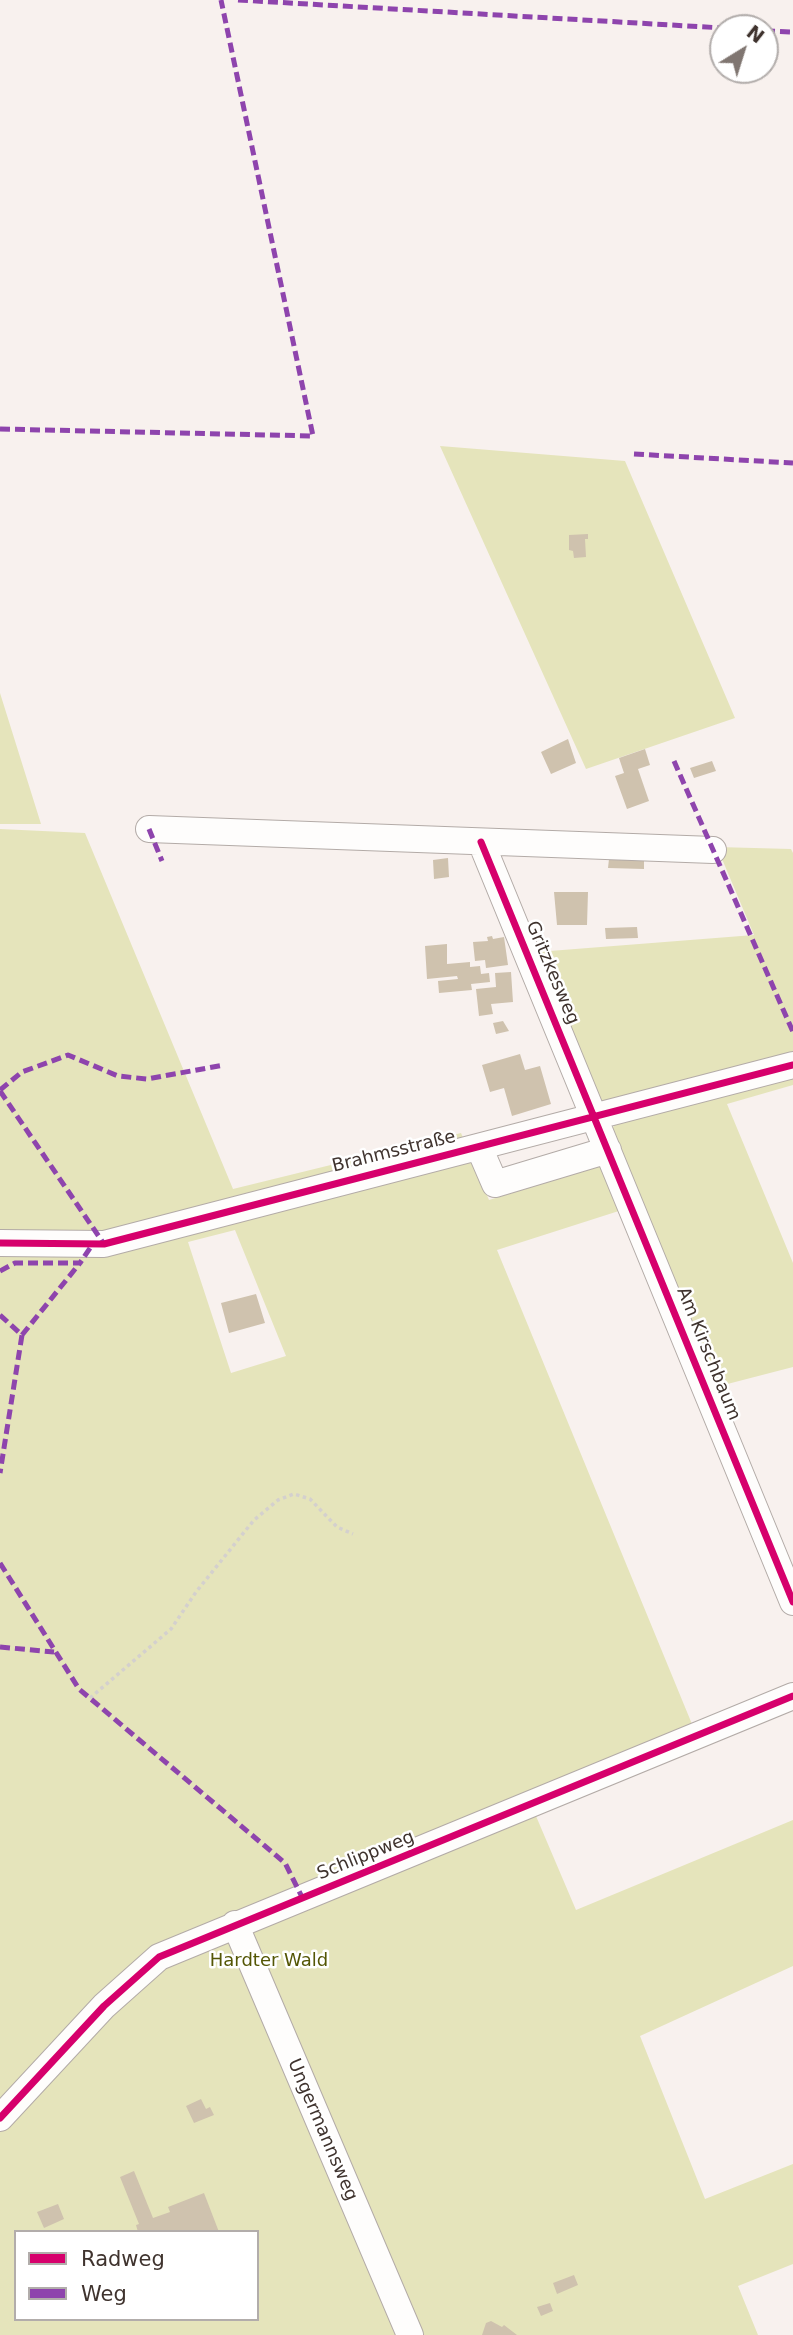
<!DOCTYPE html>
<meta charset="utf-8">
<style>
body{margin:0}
#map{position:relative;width:793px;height:2335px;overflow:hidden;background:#f8f1ee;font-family:"DejaVu Sans",sans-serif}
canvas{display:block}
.legend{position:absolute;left:14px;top:2230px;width:245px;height:91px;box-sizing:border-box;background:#fff;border:2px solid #b2adab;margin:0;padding:9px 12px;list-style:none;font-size:21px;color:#3f332e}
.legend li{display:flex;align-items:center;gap:14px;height:35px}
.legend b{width:35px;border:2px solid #b2adab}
.north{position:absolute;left:709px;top:14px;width:70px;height:70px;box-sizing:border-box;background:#fff;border:2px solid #b2adab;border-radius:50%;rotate:38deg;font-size:19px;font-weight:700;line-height:28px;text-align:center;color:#3f332e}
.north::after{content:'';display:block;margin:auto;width:24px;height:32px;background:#807671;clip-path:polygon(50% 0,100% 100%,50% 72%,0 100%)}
</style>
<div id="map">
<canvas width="793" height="2335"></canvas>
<ul class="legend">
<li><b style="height:9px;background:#d6006c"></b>Radweg</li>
<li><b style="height:9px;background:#8e44ad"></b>Weg</li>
</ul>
<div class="north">N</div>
</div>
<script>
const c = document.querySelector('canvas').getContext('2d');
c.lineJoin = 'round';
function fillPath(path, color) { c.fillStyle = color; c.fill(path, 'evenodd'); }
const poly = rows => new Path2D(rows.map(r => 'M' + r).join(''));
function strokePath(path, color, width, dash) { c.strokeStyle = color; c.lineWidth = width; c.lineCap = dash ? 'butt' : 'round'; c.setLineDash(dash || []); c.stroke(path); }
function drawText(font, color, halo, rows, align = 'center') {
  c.font = font + ' "DejaVu Sans",sans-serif'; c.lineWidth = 5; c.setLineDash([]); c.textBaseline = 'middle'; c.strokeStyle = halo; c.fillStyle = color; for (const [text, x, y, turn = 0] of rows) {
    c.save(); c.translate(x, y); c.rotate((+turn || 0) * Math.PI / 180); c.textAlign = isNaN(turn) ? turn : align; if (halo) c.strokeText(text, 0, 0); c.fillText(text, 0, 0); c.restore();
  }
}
const green = poly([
 [440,446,625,461,735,718,586,769],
 [0,693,41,824,0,824],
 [0,829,85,833,233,1189,461,1133,489,1200,607,1164,625,1209,497,1250,694,1729,533,1809,576,1910,793,1820,793,1966,640,2036,705,2199,793,2164,793,2264,738,2286,758,2335,0,2335],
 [235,1230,286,1356,231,1373,188,1242],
 [16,2232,257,2232,257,2319,16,2319],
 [717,847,791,849,793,853,793,1056,602,1106,537,952,754,935],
 [793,1073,793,1085,727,1104,793,1263,793,1367,712,1388,613,1138,613,1128,615,1122]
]);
const building = poly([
 [588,534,588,539,585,539,586,557,574,558,573,551,569,550,569,535],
 [568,739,576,763,551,774,541,752],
 [645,749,650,765,638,769,649,801,627,809,615,776,624,773,619,758],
 [712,761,716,771,694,778,690,768],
 [448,858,449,877,434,879,433,860],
 [609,859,644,860,644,869,608,868],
 [554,892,588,892,587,925,557,925],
 [637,927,638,938,606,939,605,928],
 [492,936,493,939,504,937,508,965,486,968,485,960,475,961,473,942,488,941,487,937],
 [447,944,447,964,470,962,470,967,480,966,481,974,489,973,490,982,471,984,472,990,439,993,438,981,458,979,457,976,427,979,425,946],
 [511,972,513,1002,491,1004,493,1014,479,1016,476,989,496,987,495,973],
 [503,1021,509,1031,496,1034,493,1023],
 [520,1054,525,1070,540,1066,551,1104,512,1116,504,1088,490,1092,482,1065],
 [256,1294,265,1323,229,1333,221,1303],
 [201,2099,206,2109,210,2107,214,2115,194,2123,186,2106],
 [134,2171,153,2218,170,2212,168,2207,204,2193,219,2232,138,2232,136,2225,139,2224,120,2177],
 [58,2204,64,2219,44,2228,37,2212],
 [574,2275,578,2285,557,2294,553,2283],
 [550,2303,553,2311,541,2316,537,2307],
 [491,2321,502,2327,504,2325,517,2335,482,2335,486,2323]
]);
const path = poly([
 [90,1698,171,1629,196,1592,254,1520,278,1500,294,1494,310,1499,337,1527,353,1534]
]);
const minor = poly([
 [149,829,713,850],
 [481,842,793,1602],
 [479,1147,495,1184,608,1150],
 [0,1243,104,1244,793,1065],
 [235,1924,410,2335],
 [0,2118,104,2006,159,1957,793,1696]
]);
const quiet = poly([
 [238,0,723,28],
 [765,31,793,32],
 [0,429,313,436,221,0],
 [634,454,793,463],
 [674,761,793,1032],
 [149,829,162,861],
 [0,1090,22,1072,68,1055,118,1076,147,1079,224,1065],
 [0,1091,104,1244],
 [0,1271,15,1263,80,1263,92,1245],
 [0,1315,22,1335,0,1473],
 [22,1335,80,1263],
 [0,1563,79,1689,285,1863,303,1899],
 [0,1647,54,1652]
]);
const cycleway = poly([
 [481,842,793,1602],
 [0,1243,104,1244,793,1065],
 [0,2118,104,2006,159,1957,793,1696]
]);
const streetNames = [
 ["Gritzkesweg",552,973,67],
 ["Brahmsstraße",394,1152,-14],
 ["Am Kirschbaum",708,1354,68],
 ["Schlippweg",366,1856,-22],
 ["Ungermannsweg",322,2130,67]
];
const parkNames = [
 ["Hardter Wald",269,1961]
];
fillPath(green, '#e5e4bb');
fillPath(building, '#cfc2ae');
strokePath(minor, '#b3aba7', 28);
strokePath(path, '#d4d0ce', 3.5, [3.5, 3.5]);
strokePath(minor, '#fefdfc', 26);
strokePath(quiet, '#8e44ad', 5, [10, 5]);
strokePath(cycleway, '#d6006c', 7);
drawText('18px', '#3f332e', '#fff', streetNames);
drawText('18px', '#545605', '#fff', parkNames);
</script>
